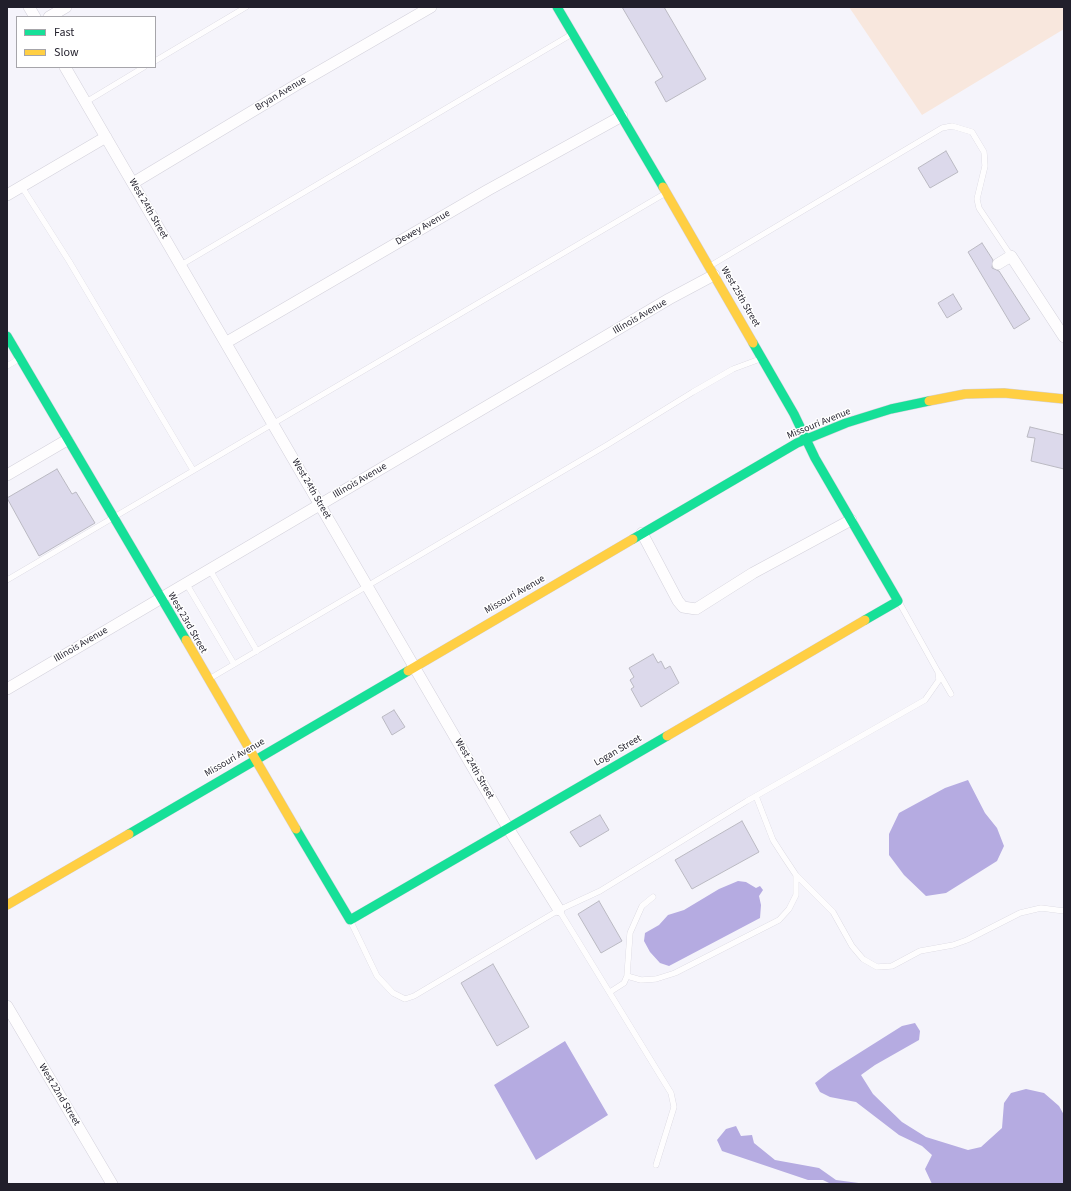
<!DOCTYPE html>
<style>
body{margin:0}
#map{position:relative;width:1071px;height:1191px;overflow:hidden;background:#f5f4fb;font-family:"Source Sans 3",sans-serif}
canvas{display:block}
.frame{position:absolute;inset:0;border:8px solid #211f2b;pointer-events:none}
.legend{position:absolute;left:16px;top:16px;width:140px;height:52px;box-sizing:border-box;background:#fff;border:1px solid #a6a5aa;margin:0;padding:5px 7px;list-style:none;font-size:12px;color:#211f2b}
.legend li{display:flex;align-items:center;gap:8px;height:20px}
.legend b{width:20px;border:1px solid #a6a5aa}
</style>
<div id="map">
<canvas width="1071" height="1191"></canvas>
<div class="frame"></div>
<ul class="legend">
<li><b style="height:5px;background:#16e098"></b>Fast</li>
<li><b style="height:5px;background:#ffcf43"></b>Slow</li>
</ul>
</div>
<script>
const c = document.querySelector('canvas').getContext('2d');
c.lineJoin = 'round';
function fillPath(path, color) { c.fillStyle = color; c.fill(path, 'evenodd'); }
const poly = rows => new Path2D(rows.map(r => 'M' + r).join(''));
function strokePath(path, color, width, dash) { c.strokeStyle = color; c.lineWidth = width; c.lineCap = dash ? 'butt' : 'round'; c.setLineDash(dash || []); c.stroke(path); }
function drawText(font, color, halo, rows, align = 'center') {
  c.font = font + ' "Source Sans 3",sans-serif'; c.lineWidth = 3; c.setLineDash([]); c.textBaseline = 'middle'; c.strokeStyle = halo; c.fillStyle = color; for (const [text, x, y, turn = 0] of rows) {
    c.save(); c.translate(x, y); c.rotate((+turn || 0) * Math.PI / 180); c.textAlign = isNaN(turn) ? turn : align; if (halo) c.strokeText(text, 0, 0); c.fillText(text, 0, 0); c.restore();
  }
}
const green = poly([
 [849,7,1064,7,1064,29,922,115]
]);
const water = poly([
 [968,780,985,813,997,828,1004,846,997,861,946,893,926,896,904,875,889,855,889,834,899,813,945,788],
 [738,881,746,882,756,888,760,886,763,890,759,896,761,905,760,918,669,966,660,963,650,952,644,941,645,933,659,925,668,915,684,910,719,889],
 [915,1023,920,1031,919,1040,875,1065,861,1075,873,1094,902,1122,926,1137,968,1150,981,1147,1002,1128,1004,1103,1011,1093,1026,1089,1044,1093,1059,1106,1064,1115,1064,1184,932,1184,925,1169,932,1155,922,1146,899,1135,856,1102,830,1097,820,1092,815,1083,829,1072,902,1026],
 [565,1041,608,1115,536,1160,494,1085],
 [736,1126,741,1136,752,1135,754,1143,775,1160,819,1168,836,1180,866,1184,831,1184,823,1180,808,1180,722,1151,717,1140,726,1129]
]);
const building = poly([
 [622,7,664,7,706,79,666,102,655,82,663,77,622,7],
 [946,151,958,172,930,188,918,168,946,151],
 [982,243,993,260,992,268,999,271,1030,319,1014,329,968,252,982,243],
 [953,294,962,309,947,318,938,303,953,294],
 [1030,427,1064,435,1064,469,1031,461,1035,438,1027,437,1030,427],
 [57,469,72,494,76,492,95,523,39,556,7,498,57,469],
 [653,654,658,663,661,661,665,669,670,666,679,683,641,707,631,689,634,687,630,680,634,677,629,668,653,654],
 [394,710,405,727,392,735,382,717,394,710],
 [600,815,609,830,580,847,570,832,600,815],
 [742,821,759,852,692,889,675,860,742,821],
 [599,901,622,941,601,953,578,914,599,901],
 [493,964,529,1027,497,1046,461,983,493,964]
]);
const lane = poly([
 [155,61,246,7],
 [86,102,144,67],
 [22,187,69,261,193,470],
 [181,265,572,34],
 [710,266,942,128,952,126,972,132,984,152,985,166,977,199,979,208,1011,256],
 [7,366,19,359],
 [210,570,257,651],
 [7,580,664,194],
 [186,583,234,664],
 [939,673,951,694],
 [209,679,607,445,693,392,733,369,760,359],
 [756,796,773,840,784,857,796,875,833,912,852,946,863,959,877,967,892,966,920,951,953,945,967,940,1020,913,1041,908,1064,911],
 [559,910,671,1093,674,1107,656,1165],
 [350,920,377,976,393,993,405,999,414,996,559,910,600,891,747,801,925,700,939,680,938,672,899,602],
 [627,976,641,980,656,979,675,973,779,920,789,909,796,895,796,875],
 [610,992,624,983,627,976,630,933,642,906,653,897]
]);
const street = poly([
 [29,7,35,17],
 [49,17,66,7],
 [65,67,508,828,559,910],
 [133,183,296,85,431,7],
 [7,195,106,137],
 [998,264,1011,256,1064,337],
 [227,342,488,190,622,116],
 [7,475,67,440],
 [642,533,678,601,683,607,696,609,753,573,851,520],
 [7,689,669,299,714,275],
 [7,1006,112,1184]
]);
const fast = poly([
 [557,7,663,187],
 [7,336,186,640],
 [753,343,794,414,815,458,898,601,865,620],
 [633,539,797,443,846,423,891,409,929,401],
 [296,829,350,920,667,736],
 [129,834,408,671]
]);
const slow = poly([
 [663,187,753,343],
 [929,401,965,394,1004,393,1064,399],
 [186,640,296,829],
 [408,671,633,539],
 [667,736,865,620],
 [7,905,129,834]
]);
const streetNames = [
 ["Bryan Avenue",281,94,-31],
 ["West 24th Street",148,209,60],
 ["Dewey Avenue",423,228,-30],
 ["West 25th Street",740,297,60],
 ["Illinois Avenue",640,317,-30],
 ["Missouri Avenue",819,424,-22],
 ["Illinois Avenue",360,481,-30],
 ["West 24th Street",311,489,60],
 ["Missouri Avenue",515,595,-30],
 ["West 23rd Street",187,623,60],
 ["Illinois Avenue",81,645,-30],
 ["Logan Street",618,751,-30],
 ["Missouri Avenue",235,758,-30],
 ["West 24th Street",474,769,60],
 ["West 22nd Street",59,1095,59]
];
fillPath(green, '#f8e7dd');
fillPath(water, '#b5abe1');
fillPath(building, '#dcd9eb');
strokePath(building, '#bab9c2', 1);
strokePath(lane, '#d3d1db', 6);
strokePath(street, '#d3d1db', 12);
strokePath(fast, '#d3d1db', 10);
strokePath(slow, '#d3d1db', 10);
strokePath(lane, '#fefdfe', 5.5);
strokePath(street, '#fefdfe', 11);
strokePath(fast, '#16e098', 9);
strokePath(slow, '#ffcf43', 9);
drawText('10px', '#211f2b', '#fff', streetNames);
</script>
